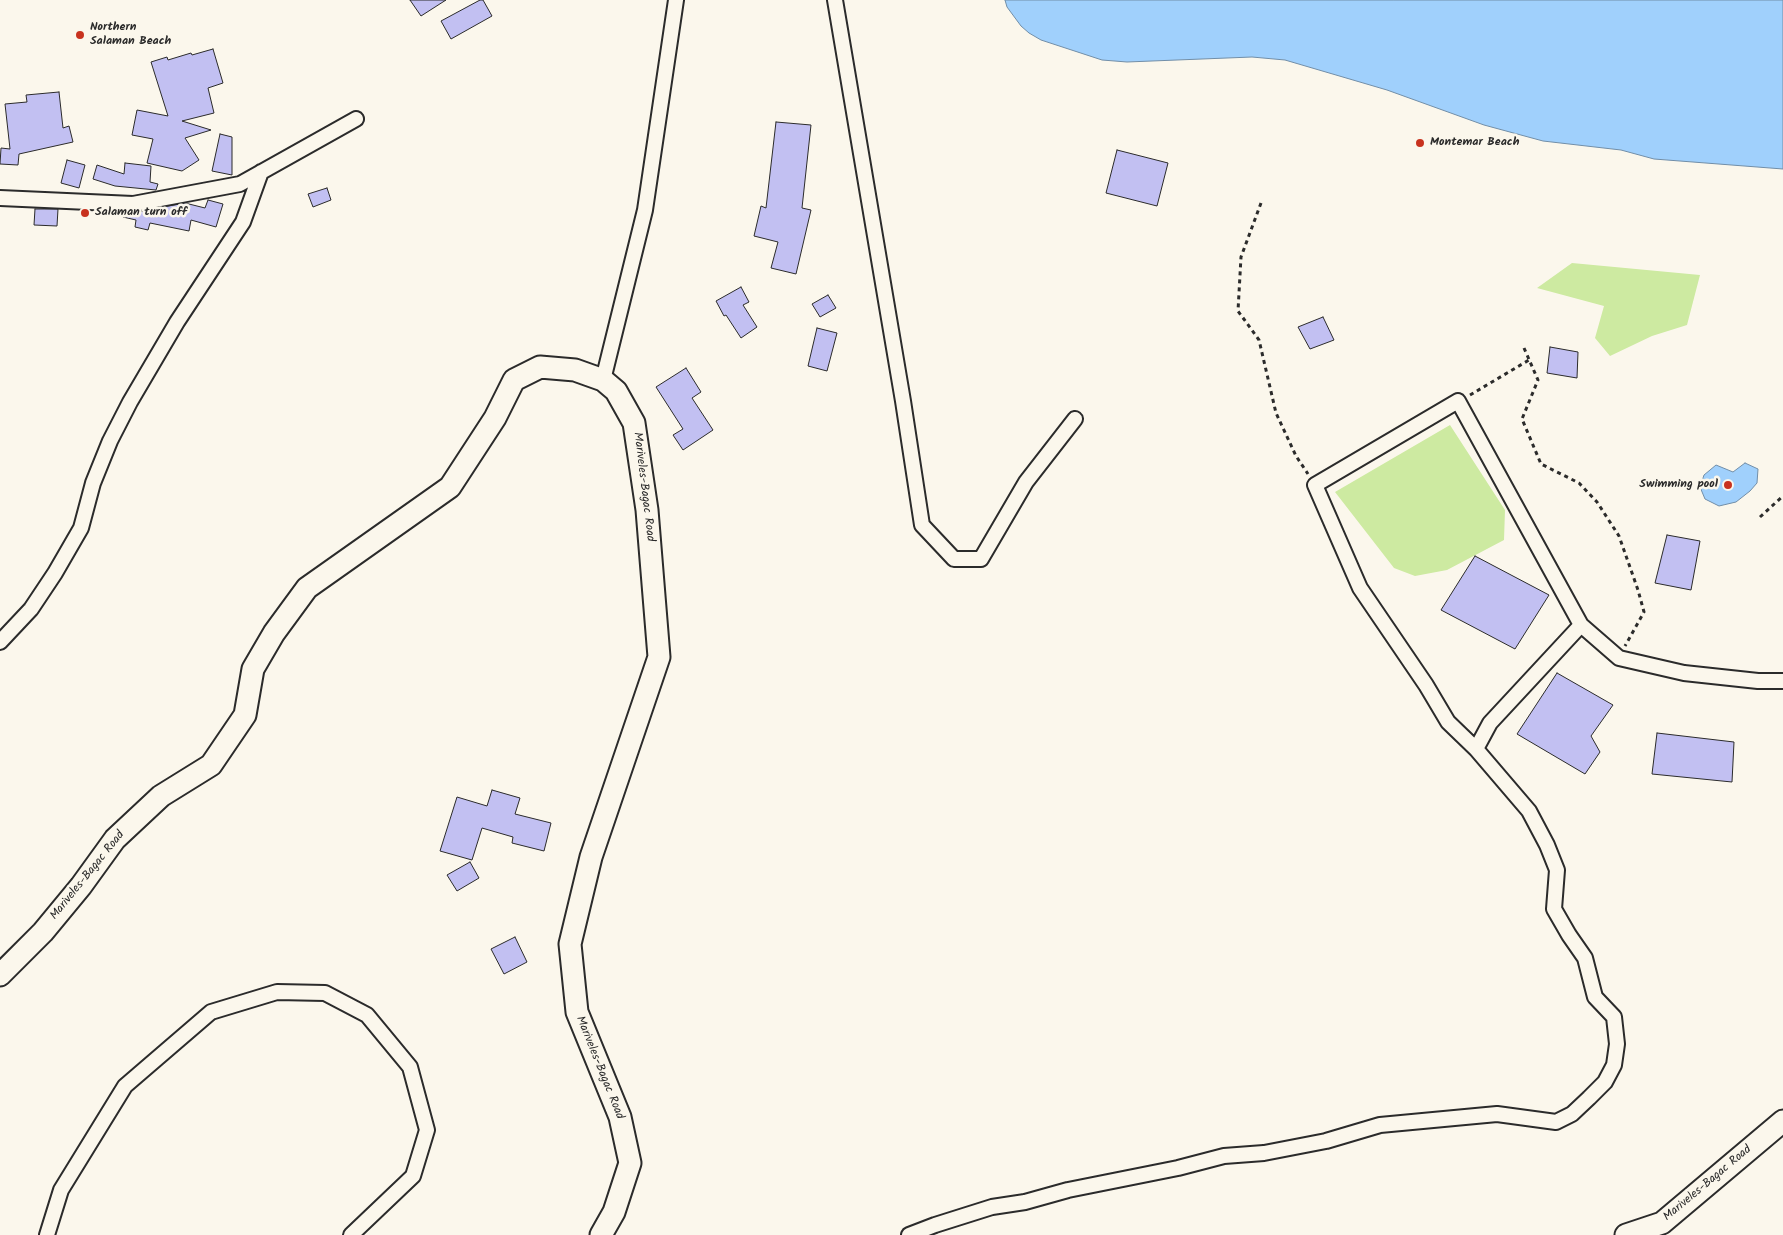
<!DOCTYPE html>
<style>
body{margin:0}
canvas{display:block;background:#fbf7ec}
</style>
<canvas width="1783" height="1235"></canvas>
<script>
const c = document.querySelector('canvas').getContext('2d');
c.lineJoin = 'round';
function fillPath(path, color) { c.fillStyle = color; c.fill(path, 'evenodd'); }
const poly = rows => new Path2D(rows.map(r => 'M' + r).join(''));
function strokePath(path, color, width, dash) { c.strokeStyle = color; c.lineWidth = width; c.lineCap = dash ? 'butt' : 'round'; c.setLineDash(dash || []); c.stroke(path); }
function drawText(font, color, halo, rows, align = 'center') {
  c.font = font + ' Kalam,sans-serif'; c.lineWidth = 5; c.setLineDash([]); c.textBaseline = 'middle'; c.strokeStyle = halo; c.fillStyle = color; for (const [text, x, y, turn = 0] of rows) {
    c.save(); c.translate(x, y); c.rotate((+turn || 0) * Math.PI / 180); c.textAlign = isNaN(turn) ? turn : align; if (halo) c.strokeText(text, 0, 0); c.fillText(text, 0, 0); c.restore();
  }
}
const green = poly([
 [1572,263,1700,275,1687,325,1652,336,1610,356,1595,338,1604,306,1537,288],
 [1450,425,1505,510,1504,540,1447,570,1415,576,1394,568,1335,492]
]);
const water = poly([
 [1005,0,1783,0,1783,169,1654,159,1621,150,1543,141,1484,125,1387,90,1285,60,1252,57,1127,62,1102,60,1041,40,1029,33,1021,26,1007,7,1005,0],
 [1745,463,1758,469,1757,483,1750,491,1736,502,1719,506,1705,499,1700,487,1704,475,1716,465,1733,472,1745,463]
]);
const building = poly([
 [410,0,446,0,421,16,410,0],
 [480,0,483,0,492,16,451,39,441,21,480,0],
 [213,49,223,83,208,88,214,113,182,121,211,130,185,138,199,160,182,171,147,163,153,139,132,135,137,110,168,116,151,62,167,57,168,60,191,53,192,55,213,49],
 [59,92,63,128,69,126,73,142,19,154,18,165,0,164,1,148,10,149,5,104,27,102,26,95,59,92],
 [776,122,811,125,802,208,811,210,796,274,771,268,778,242,754,236,761,206,766,208,776,122],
 [220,134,232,137,232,175,212,171,220,134],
 [1117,150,1168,163,1157,206,1106,193,1117,150],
 [67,160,85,165,79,188,61,183,67,160],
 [125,163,151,166,150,182,158,184,156,190,115,186,93,179,97,165,124,174,125,163],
 [327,188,331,200,313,207,308,194,327,188],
 [208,200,223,204,216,227,191,220,189,231,150,223,148,230,135,227,136,220,123,217,123,212,152,211,152,209,185,203,205,208,208,200],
 [35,209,58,209,57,226,34,225,35,209],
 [741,287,749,302,743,305,757,327,741,338,726,315,724,316,716,301,741,287],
 [828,295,836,308,820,317,812,304,828,295],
 [1323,317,1334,340,1310,349,1298,327,1323,317],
 [817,328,837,333,827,371,808,366,817,328],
 [1550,347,1578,352,1577,378,1547,373,1550,347],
 [686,368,701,392,692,398,713,430,683,450,673,435,683,429,656,387,686,368],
 [1667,535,1700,541,1691,590,1655,583,1667,535],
 [1475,556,1549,595,1515,649,1441,610,1475,556],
 [1557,673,1613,705,1591,736,1600,752,1585,774,1517,734,1557,673],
 [1657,733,1734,742,1732,782,1652,774,1657,733],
 [492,790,520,798,515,814,551,823,544,851,512,843,513,837,482,828,472,860,440,851,457,797,487,806,492,790],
 [470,862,479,878,457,891,447,875,470,862],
 [515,937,527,962,504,974,491,949,515,937]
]);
const path = poly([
 [1261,203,1241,257,1238,311,1259,340,1276,413,1296,456,1308,474],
 [1524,348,1538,380,1522,419,1541,464,1579,483,1597,502,1619,536,1638,590,1644,612,1625,646],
 [1470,395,1529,360],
 [1760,517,1783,496]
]);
const street = poly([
 [835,0,903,401,922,525,954,559,981,559,1026,482,1075,419],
 [0,198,133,204,240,184,356,119],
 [603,380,645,210,676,0],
 [0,642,31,609,55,573,81,528,93,483,110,441,130,402,177,322,243,222,261,172],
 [1476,749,1490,723,1581,625,1619,658,1684,673,1758,681,1783,681],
 [47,1235,61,1190,125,1086,211,1012,277,992,325,993,367,1015,410,1067,427,1130,413,1176,351,1235],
 [909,1235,935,1225,992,1207,1025,1202,1068,1190,1178,1168,1224,1156,1264,1153,1326,1141,1380,1125,1497,1114,1556,1122,1572,1114,1589,1098,1605,1082,1614,1065,1617,1044,1614,1017,1595,997,1585,958,1569,935,1554,909,1557,870,1547,845,1529,811,1476,749,1448,722,1426,685,1360,588,1315,485,1458,401,1581,625]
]);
const primary = poly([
 [0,975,43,932,81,886,115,839,161,796,211,765,245,715,253,669,274,633,307,588,450,487,495,418,514,380,540,367,575,370,603,380,616,391,634,423,647,510,659,657,591,857,570,944,577,1012,620,1117,630,1163,614,1212,601,1235],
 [1626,1235,1662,1223,1783,1121]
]);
const markers = [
 [80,35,5,"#c8321e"],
 [1420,143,5,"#c8321e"],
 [85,213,5,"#c8321e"],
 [1728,485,5,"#c8321e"]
];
const poiNames = [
 ["Northern",90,28],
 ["Salaman Beach",90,42],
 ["Montemar Beach",1430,143],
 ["Salaman turn off",95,213],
 ["Swimming pool",1718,485,"right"]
];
const streetNames = [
 ["Mariveles-Bagac Road",643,487,83],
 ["Mariveles-Bagac Road",88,876,-51],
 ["Mariveles-Bagac Road",599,1068,68],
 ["Mariveles-Bagac Road",1708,1184,-40]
];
fillPath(green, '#cdeaa1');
fillPath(water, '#a0d0fc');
strokePath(water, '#718ea8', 1);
fillPath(building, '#c2c0f2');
strokePath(building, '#2b2b2b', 1);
strokePath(street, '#2b2b2b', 18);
strokePath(primary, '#2b2b2b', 25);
strokePath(path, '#2b2b2b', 3, [4, 4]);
strokePath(street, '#fbf7ec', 14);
strokePath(primary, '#fbf7ec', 21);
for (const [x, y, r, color] of markers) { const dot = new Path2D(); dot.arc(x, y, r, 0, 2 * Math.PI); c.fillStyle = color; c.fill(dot); strokePath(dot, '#fbf7ec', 2); }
drawText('bold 12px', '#2b2b2b', '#fbf7ec', poiNames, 'left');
drawText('12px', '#2b2b2b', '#fbf7ec', streetNames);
</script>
